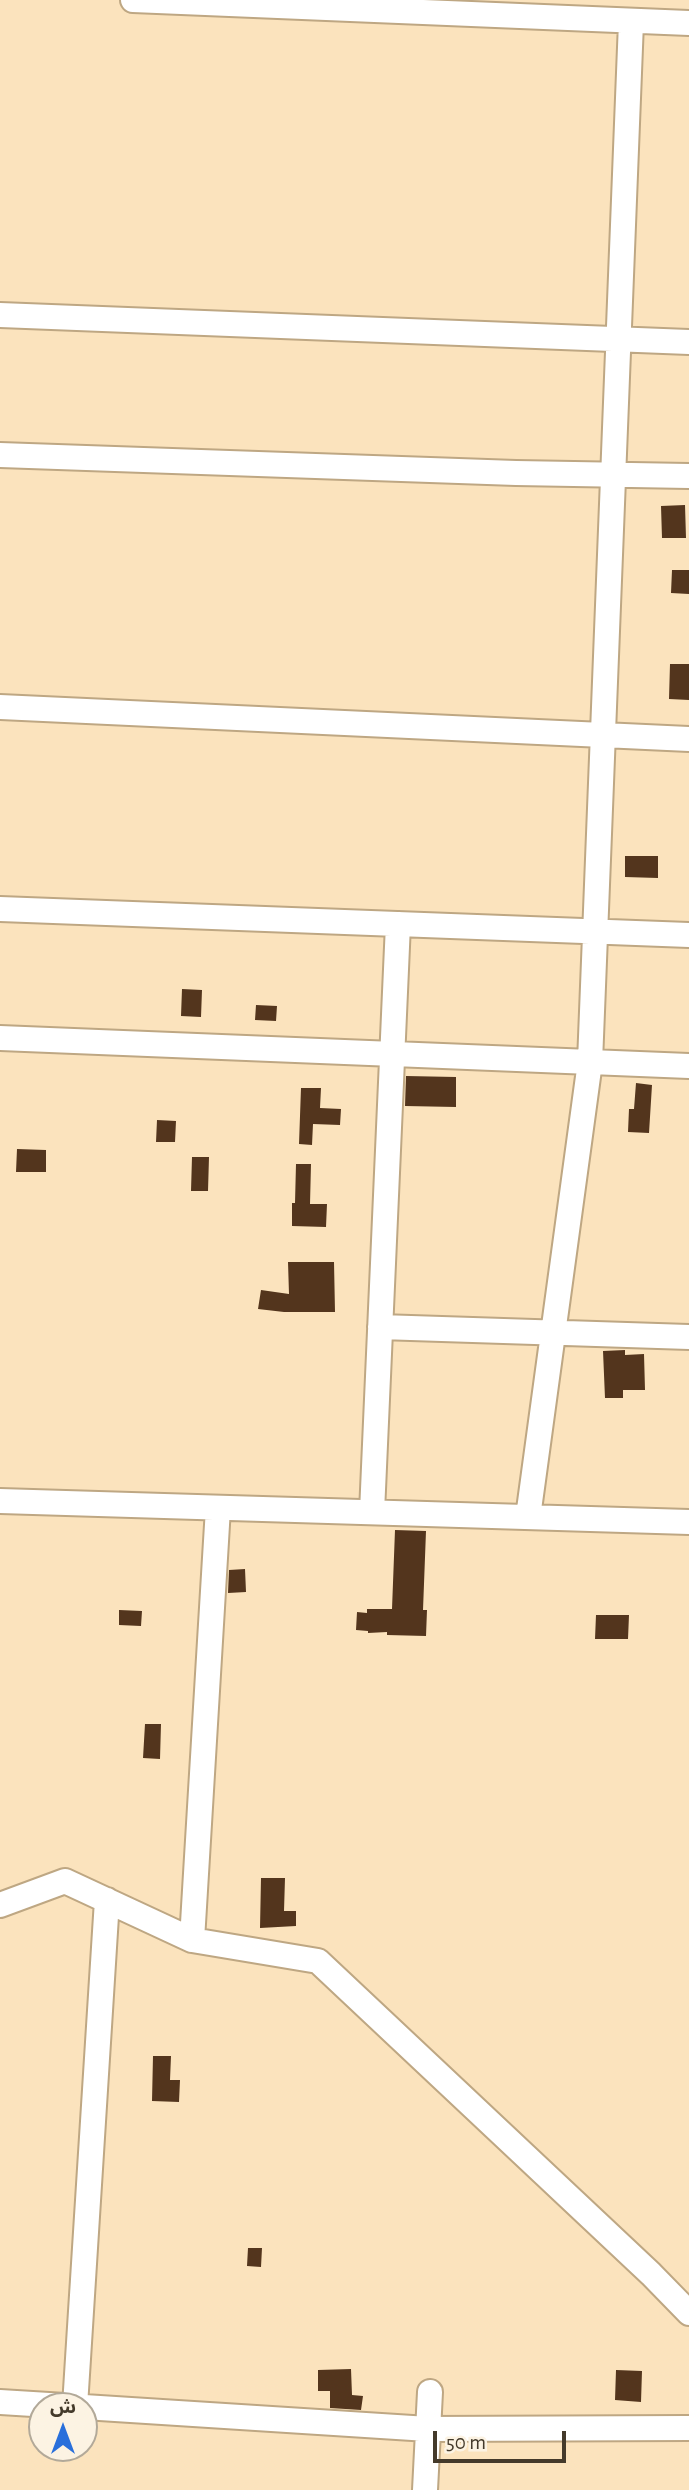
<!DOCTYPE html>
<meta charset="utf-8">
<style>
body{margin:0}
#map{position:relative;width:689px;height:2490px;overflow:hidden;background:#fbe3bd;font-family:"Alegreya Sans","Noto Sans Arabic",sans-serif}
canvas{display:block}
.north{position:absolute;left:28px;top:2392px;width:70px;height:70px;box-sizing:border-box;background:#fcf3e3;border:2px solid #b2a999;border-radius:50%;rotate:0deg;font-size:19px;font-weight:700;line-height:28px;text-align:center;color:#443a2b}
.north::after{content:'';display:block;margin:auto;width:24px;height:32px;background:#296fdb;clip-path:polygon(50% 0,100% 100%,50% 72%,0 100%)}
.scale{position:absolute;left:433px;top:2431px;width:133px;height:32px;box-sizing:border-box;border:4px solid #443a2b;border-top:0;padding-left:9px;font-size:21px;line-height:24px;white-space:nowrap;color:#443a2b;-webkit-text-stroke:5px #fcf3e3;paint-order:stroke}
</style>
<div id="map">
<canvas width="689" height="2490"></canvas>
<div class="north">ش</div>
<div class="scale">50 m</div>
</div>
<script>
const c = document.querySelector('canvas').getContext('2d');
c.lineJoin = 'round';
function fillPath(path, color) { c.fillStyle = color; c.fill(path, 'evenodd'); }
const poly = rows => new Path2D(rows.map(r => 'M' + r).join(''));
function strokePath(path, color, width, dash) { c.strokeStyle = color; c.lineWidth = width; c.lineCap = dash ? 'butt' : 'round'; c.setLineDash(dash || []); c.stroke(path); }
const building = poly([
 [685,505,686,538,662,538,661,506],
 [672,570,689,570,689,594,671,593],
 [670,664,689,664,689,700,669,699],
 [625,856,658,856,658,878,625,877],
 [182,989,202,990,201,1017,181,1016],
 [256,1005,277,1006,276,1021,255,1020],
 [406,1076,456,1077,456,1107,405,1106],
 [636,1083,652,1085,649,1133,628,1132,629,1109,634,1109],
 [301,1088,321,1088,320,1108,341,1109,340,1125,313,1124,312,1145,299,1144],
 [157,1120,176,1121,175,1142,156,1142],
 [17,1149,46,1150,46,1172,16,1172],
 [192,1157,209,1157,208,1191,191,1191],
 [296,1164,311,1164,310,1204,327,1204,326,1227,292,1226,292,1203,295,1203],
 [288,1262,334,1262,335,1312,284,1312,258,1309,261,1290,289,1294],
 [625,1350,625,1355,644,1354,645,1390,623,1390,623,1398,605,1398,603,1351],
 [395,1530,426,1531,423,1610,427,1610,426,1636,387,1635,387,1632,368,1633,368,1631,356,1630,357,1612,367,1613,367,1609,392,1609],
 [245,1569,246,1592,228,1593,229,1570],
 [119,1610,142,1611,141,1626,119,1625],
 [596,1615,629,1615,628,1639,595,1639],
 [145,1724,161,1724,160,1759,143,1758],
 [261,1878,285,1878,284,1911,296,1911,296,1926,260,1928],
 [153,2056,171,2056,170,2080,180,2080,179,2102,152,2101],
 [248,2248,262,2248,261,2267,247,2266],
 [351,2369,352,2395,363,2396,361,2410,330,2408,330,2391,318,2391,318,2370],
 [616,2370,642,2371,641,2402,615,2400]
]);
const minor = poly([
 [133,0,689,23],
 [0,315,689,342],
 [0,455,516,473,689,476],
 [0,707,689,739],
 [0,909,689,935],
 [0,1038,689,1066],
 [380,1327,689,1337],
 [0,1501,689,1522],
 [372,1512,398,924],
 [528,1517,590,1062,631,22],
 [0,1905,65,1881,192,1940,318,1961,651,2274,689,2313],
 [192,1940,218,1508],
 [0,2402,65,2406],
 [75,2406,107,1900],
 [84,2407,428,2429,689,2428],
 [425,2490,430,2392]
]);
fillPath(building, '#53351d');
strokePath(minor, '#bea783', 28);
strokePath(minor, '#fff', 24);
</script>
